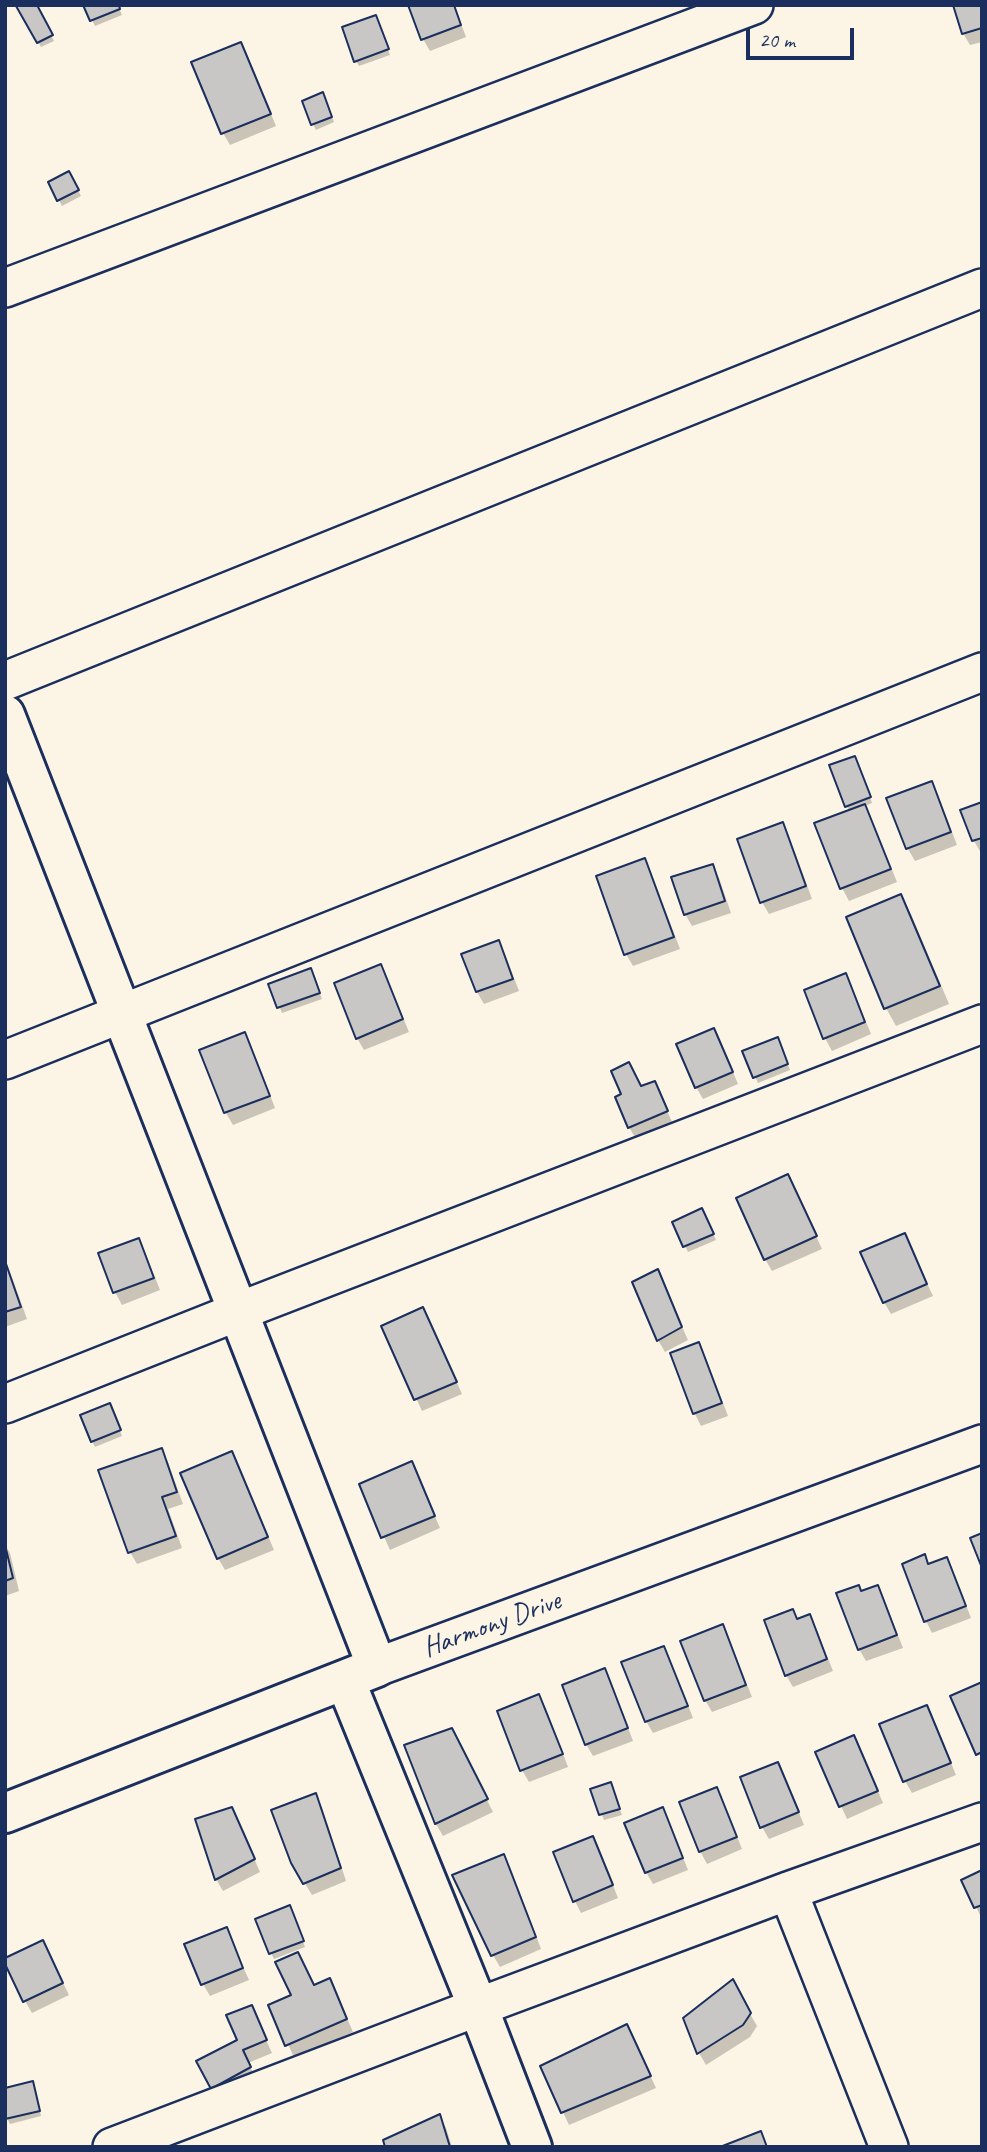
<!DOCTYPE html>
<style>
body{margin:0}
#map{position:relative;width:987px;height:2152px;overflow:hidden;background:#fcf5e5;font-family:Caveat,sans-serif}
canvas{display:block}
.frame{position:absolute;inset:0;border:7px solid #1b2f5e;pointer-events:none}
.scale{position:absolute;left:746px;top:28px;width:108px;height:32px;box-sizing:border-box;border:4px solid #1b2f5e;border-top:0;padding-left:9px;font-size:21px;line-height:24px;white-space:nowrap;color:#1b2f5e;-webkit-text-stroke:5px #fcf5e5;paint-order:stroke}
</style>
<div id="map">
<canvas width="987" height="2152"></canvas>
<div class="frame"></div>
<div class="scale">20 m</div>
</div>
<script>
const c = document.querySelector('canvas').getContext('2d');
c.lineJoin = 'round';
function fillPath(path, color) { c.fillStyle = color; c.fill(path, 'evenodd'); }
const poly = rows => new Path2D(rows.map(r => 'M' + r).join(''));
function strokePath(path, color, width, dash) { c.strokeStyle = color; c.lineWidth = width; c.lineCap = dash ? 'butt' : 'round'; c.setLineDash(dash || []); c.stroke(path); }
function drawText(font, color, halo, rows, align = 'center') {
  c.font = font + ' Caveat,sans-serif'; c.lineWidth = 5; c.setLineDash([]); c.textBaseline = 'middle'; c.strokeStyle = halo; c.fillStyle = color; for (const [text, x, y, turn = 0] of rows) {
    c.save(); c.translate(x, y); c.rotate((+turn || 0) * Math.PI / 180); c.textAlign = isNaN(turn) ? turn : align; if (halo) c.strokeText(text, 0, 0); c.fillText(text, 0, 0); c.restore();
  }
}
const shadow = poly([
 [21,5,35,5,54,41,41,47,19,7],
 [85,5,118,5,122,15,95,26],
 [410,5,454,5,466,37,430,51,423,39],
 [982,5,982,42,970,45,963,33],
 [379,23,390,55,359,66,356,61],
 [240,44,247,56,276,126,230,145,223,133,194,63],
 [325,100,334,122,316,130,313,124],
 [69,173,81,196,62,206,50,183],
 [857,763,872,803,865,806,871,818,897,882,849,901,842,888,817,824,849,811,831,766],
 [931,783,938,795,957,845,915,861,908,849,888,799],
 [982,804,982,852,981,853,974,841,963,811],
 [782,824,789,836,812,899,769,914,762,902],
 [644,860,651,872,680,949,633,966,626,954],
 [712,866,719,878,731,913,692,926,685,914],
 [900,896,911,914,949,1004,896,1026,886,1008],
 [498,942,505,954,519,991,484,1004,477,992,463,955],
 [380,966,387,978,409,1032,364,1050,357,1038],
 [845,975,852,987,871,1034,832,1051,825,1038,806,991],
 [313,976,322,999,282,1013,271,985],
 [244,1034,251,1046,275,1108,233,1125,226,1113,201,1051],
 [720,1042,738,1084,703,1099,696,1087],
 [780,1045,790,1070,758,1083,744,1052],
 [654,1083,673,1124,636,1139,629,1127,641,1088],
 [794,1188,822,1249,772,1271,765,1259],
 [705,1216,716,1240,688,1252,674,1223],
 [904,1235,933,1296,891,1314,884,1302],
 [138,1240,145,1252,160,1290,122,1305,115,1292,100,1254],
 [5,1258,27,1319,5,1327],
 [657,1271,688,1340,665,1352,658,1340],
 [429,1321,462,1394,422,1411,383,1327],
 [698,1344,705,1356,728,1416,701,1426,695,1414,672,1354],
 [112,1411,122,1436,95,1447,92,1441],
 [161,1450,168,1462,183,1504,168,1509,182,1548,137,1564,130,1552],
 [412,1463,440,1528,390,1550,361,1485],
 [238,1466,274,1550,225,1570,218,1558],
 [5,1545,10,1553,19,1591,5,1596],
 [924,1557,929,1565,946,1559,953,1571,971,1618,932,1633,926,1621],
 [877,1587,884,1599,903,1648,866,1661,859,1649,862,1593],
 [792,1611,798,1620,809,1616,816,1628,833,1671,793,1687,786,1675],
 [722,1626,729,1639,752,1697,712,1712,705,1700],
 [663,1648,670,1660,693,1718,653,1733,646,1721],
 [604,1671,611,1683,633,1741,593,1756,586,1744],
 [539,1696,546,1708,568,1767,529,1782,522,1770],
 [926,1707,933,1719,956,1775,912,1793,905,1781],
 [458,1742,493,1812,443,1836,436,1824,406,1746],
 [860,1749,883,1803,847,1819,817,1753],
 [778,1764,784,1776,804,1825,769,1839,762,1827],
 [610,1784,622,1815,604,1820,592,1790],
 [716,1789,723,1801,742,1849,707,1864,700,1851,681,1803],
 [315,1795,322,1807,346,1881,312,1895,292,1862],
 [662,1810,669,1822,688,1870,653,1884,646,1872],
 [238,1822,260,1872,223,1891,216,1879],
 [592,1838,599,1850,618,1898,581,1913,575,1901],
 [504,1856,511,1869,541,1949,500,1967,493,1955],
 [982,1872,982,1919,963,1881],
 [293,1913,305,1947,274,1959,271,1953],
 [226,1929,249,1980,210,1996,203,1984],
 [49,1954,69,1995,32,2013,25,2001],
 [732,1982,757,2026,750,2037,706,2065,699,2053,686,2018],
 [314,1987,336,1993,353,2032,294,2057,270,2006],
 [251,2007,272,2053,248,2063,257,2080,219,2100,198,2062,239,2041],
 [633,2038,656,2088,569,2125,542,2067],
 [32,2083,35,2089,41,2116,10,2124,7,2118],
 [439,2116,446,2128,452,2147,387,2147]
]);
const building = poly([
 [37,5,53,35,37,43,16,6,37,5],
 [83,5,119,5,120,9,90,21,83,5],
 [408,5,454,5,461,25,421,40,408,5],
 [953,5,982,5,982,28,962,34,953,5],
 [376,15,389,49,354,62,342,27,376,15],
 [241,42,271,114,221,134,191,62,241,42],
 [323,92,332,117,311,125,302,101,323,92],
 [69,171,79,190,57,201,48,182,69,171],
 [855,756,871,797,845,807,829,765,855,756],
 [932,781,951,832,906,849,886,798,932,781],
 [982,802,982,838,972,841,960,810,982,802],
 [865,804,891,869,840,889,814,823,865,804],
 [783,822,806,886,760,903,737,839,783,822],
 [645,858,674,937,624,955,596,876,645,858],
 [713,864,725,901,684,915,671,877,713,864],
 [901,894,940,986,884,1009,846,917,901,894],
 [499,940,513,979,476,992,461,954,499,940],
 [381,964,403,1019,356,1039,334,983,381,964],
 [311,968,320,993,277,1008,268,984,311,968],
 [846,973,865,1022,823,1039,804,990,846,973],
 [714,1028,733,1072,695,1088,676,1044,714,1028],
 [245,1032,270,1096,224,1113,199,1050,245,1032],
 [778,1037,788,1064,753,1078,742,1051,778,1037],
 [629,1062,641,1086,655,1081,668,1111,628,1128,615,1097,621,1094,611,1071,629,1062],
 [788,1174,817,1236,764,1260,736,1198,788,1174],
 [702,1208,714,1234,683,1247,672,1222,702,1208],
 [905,1233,927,1284,883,1303,860,1252,905,1233],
 [139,1238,154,1278,113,1293,98,1253,139,1238],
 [5,1261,21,1307,5,1312,5,1261],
 [658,1269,682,1327,657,1341,632,1282,658,1269],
 [423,1307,457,1382,414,1400,381,1326,423,1307],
 [699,1342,722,1403,693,1414,670,1353,699,1342],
 [110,1403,121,1430,91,1442,80,1415,110,1403],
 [162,1448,177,1492,162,1497,176,1536,128,1553,98,1470,162,1448],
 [232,1451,268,1537,217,1559,180,1473,232,1451],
 [412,1461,435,1516,381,1538,359,1484,412,1461],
 [982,1533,982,1568,970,1538,982,1533],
 [5,1545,13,1578,5,1581,5,1545],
 [925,1554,928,1564,947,1557,966,1606,924,1622,902,1564,925,1554],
 [859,1585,861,1591,878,1585,897,1635,858,1650,836,1593,859,1585],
 [793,1609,797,1619,810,1614,827,1659,785,1676,764,1620,793,1609],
 [723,1624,746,1685,704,1701,680,1641,723,1624],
 [664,1646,688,1706,645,1722,621,1662,664,1646],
 [605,1668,628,1728,585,1745,562,1685,605,1668],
 [982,1682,982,1752,976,1755,950,1696,982,1682],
 [539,1694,563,1754,520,1771,497,1711,539,1694],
 [927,1705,951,1763,903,1782,879,1724,927,1705],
 [452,1728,488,1799,435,1824,404,1745,452,1728],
 [854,1735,878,1791,839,1807,815,1752,854,1735],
 [778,1762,799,1812,760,1828,740,1777,778,1762],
 [611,1782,620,1809,599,1815,590,1789,611,1782],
 [717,1787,737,1837,699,1852,679,1802,717,1787],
 [316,1793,341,1868,303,1884,291,1863,271,1810,316,1793],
 [232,1807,255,1859,215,1880,195,1819,232,1807],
 [663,1807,683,1858,645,1873,624,1823,663,1807],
 [593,1836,613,1885,573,1902,553,1852,593,1836],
 [504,1854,536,1937,491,1956,452,1875,504,1854],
 [982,1870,982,1905,974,1908,961,1880,982,1870],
 [290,1905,304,1941,269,1954,255,1919,290,1905],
 [227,1927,243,1968,201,1985,184,1944,227,1927],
 [43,1940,63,1983,23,2002,5,1964,5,1958,43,1940],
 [298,1952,314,1985,330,1978,347,2019,285,2046,268,2005,291,1995,275,1962,298,1952],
 [733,1979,751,2013,743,2025,697,2054,683,2018,733,1979],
 [252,2005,267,2040,243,2050,251,2067,211,2089,196,2061,237,2040,226,2015,252,2005],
 [627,2024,651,2076,561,2113,540,2066,627,2024],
 [33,2081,40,2111,5,2119,5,2088,33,2081],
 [440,2114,450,2147,385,2147,383,2140,440,2114],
 [761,2131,767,2147,720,2147,761,2131]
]);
const minor = poly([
 [5,288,754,5],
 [5,681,982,288],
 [5,1060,982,672],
 [5,1404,237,1312,982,1024],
 [377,1667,982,1444],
 [788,1891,889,2147],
 [112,2147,478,2007,788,1891,982,1822]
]);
const tertiary = poly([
 [5,715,377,1667,5,1813],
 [345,1680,478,2007,532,2147]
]);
const streetNames = [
 ["Harmony Drive",492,1625,-20]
];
fillPath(shadow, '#0003');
fillPath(building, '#c8c7c6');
strokePath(building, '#1b2f5e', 2);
strokePath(minor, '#1b2f5e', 42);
strokePath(tertiary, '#1b2f5e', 44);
strokePath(minor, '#fcf5e5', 37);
strokePath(tertiary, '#fcf5e5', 38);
drawText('28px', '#1b2f5e', '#fcf5e5', streetNames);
</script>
